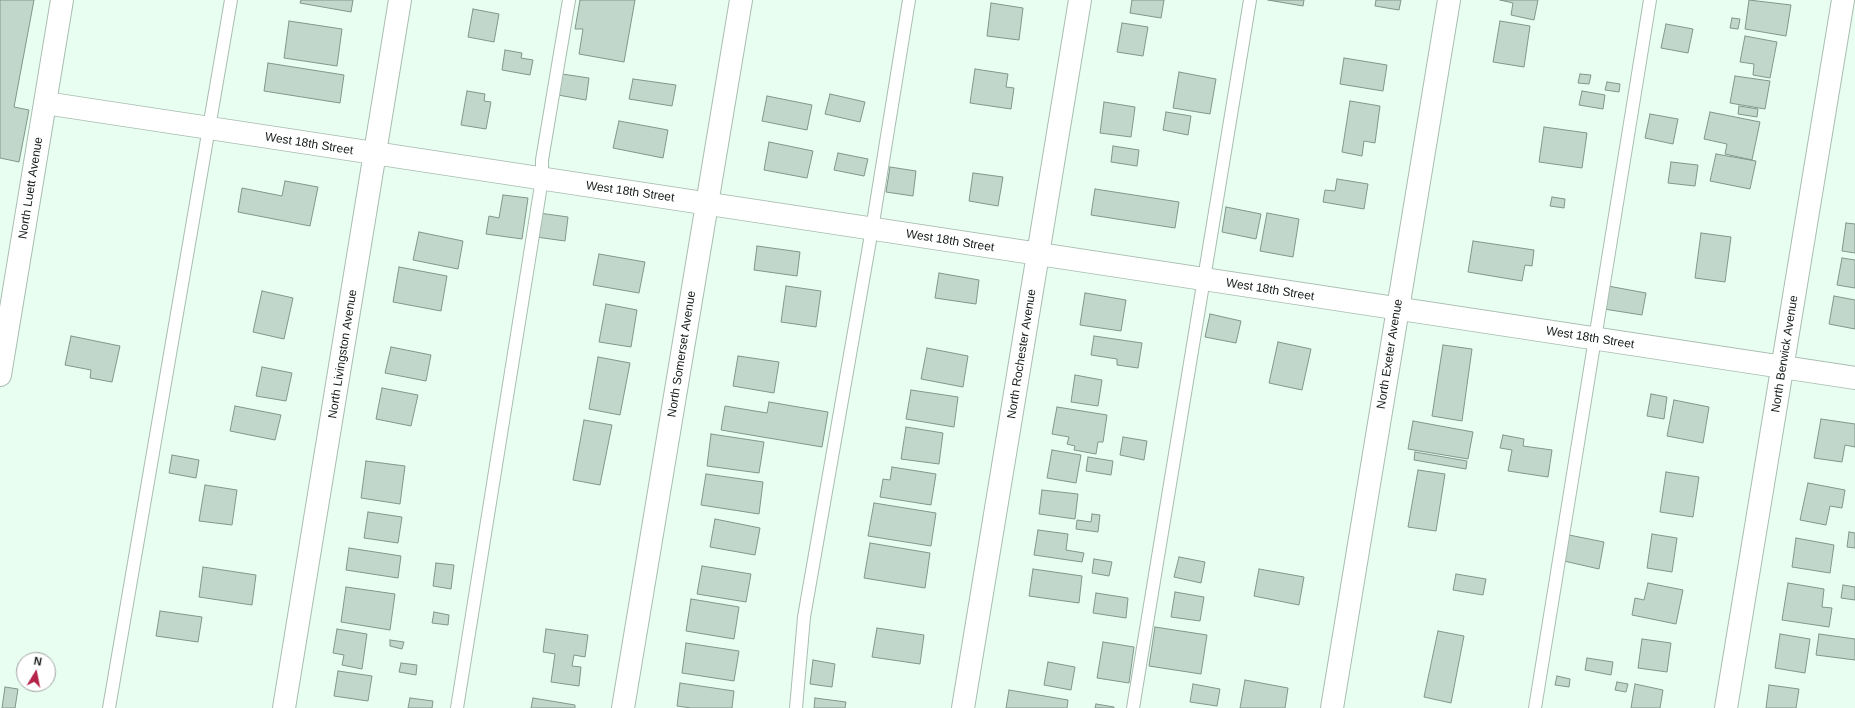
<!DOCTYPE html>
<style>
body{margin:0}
#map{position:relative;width:1855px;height:708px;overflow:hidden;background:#e8fef1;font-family:Helvetica,sans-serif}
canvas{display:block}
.north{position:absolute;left:16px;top:652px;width:40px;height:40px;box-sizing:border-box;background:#fff;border:1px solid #a1a4a2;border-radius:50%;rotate:10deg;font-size:11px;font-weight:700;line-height:16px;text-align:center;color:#141b17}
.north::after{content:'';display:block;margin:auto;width:14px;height:18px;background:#b42248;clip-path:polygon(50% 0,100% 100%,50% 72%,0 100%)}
</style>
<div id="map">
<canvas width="1855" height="708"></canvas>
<div class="north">N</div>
</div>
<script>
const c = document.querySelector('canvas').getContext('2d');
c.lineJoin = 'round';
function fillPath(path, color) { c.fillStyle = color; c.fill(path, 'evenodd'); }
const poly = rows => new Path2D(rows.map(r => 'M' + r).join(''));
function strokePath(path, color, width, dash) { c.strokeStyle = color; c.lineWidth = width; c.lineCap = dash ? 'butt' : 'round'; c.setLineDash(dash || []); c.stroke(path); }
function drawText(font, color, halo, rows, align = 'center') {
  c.font = font + ' Helvetica,sans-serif'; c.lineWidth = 4; c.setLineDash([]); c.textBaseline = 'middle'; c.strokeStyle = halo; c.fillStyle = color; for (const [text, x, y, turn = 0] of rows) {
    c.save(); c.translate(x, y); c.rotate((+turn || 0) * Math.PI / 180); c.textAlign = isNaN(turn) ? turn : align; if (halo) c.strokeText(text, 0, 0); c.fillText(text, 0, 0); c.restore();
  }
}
const building = poly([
 [0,0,34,0,14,107,29,110,19,162,0,158,0,0],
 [301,0,353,0,351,12,300,3,301,0],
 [580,0,635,0,624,62,579,54,583,29,575,29,580,0],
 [1132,0,1164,0,1161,18,1130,13,1132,0],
 [1268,0,1304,0,1303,6,1268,0],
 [1376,0,1401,0,1399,10,1375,6,1376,0],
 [1500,0,1538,0,1534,20,1511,15,1513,3,1500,0],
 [1749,0,1791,5,1786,36,1745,29,1749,0],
 [991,3,1023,8,1019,40,987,36,991,3],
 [473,9,499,14,494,42,468,37,473,9],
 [1732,18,1740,19,1738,29,1730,28,1732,18],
 [289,21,342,29,337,66,284,58,289,21],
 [1500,21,1530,26,1524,67,1493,62,1500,21],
 [1122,23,1148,27,1143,56,1117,52,1122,23],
 [1666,24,1693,29,1688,53,1661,48,1666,24],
 [1745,36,1777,42,1770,78,1753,75,1754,64,1740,62,1745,36],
 [505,50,522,53,521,58,533,60,530,75,502,70,505,50],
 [1344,58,1387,65,1383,91,1340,84,1344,58],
 [268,63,344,75,340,103,264,91,268,63],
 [975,69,1008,74,1006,87,1014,88,1011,109,970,103,975,69],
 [1179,72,1216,79,1210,114,1173,108,1179,72],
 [562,74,589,78,586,100,558,95,562,74],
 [1580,74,1591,75,1589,84,1578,83,1580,74],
 [1735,76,1770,81,1765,109,1730,103,1735,76],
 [633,79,676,85,672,106,629,99,633,79],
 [1607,82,1620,84,1619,92,1605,90,1607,82],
 [467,91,485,94,484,101,491,102,486,129,461,125,467,91],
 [1582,91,1605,95,1603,109,1579,105,1582,91],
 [830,94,865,102,860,122,825,114,830,94],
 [767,96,812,105,807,130,762,121,767,96],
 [1350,101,1380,106,1375,143,1364,141,1362,156,1342,152,1350,101],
 [1104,102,1135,107,1131,137,1100,133,1104,102],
 [1739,106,1758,109,1757,117,1738,114,1739,106],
 [1166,112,1191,116,1188,135,1163,130,1166,112],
 [1710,112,1760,122,1752,160,1725,154,1727,144,1704,139,1710,112],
 [1650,114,1678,119,1673,144,1645,138,1650,114],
 [619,121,668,130,663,158,613,148,619,121],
 [1544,127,1587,133,1582,168,1539,162,1544,127],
 [769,142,813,151,807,178,764,170,769,142],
 [1113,146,1139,150,1137,166,1111,162,1113,146],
 [838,153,868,159,864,176,834,170,838,153],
 [1716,154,1756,161,1750,189,1710,181,1716,154],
 [1671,162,1698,165,1695,186,1668,183,1671,162],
 [890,167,916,171,913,196,886,192,890,167],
 [973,173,1003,177,998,206,969,201,973,173],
 [1337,179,1368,184,1364,209,1323,202,1325,190,1335,191,1337,179],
 [285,181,318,187,310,226,238,212,242,188,282,196,285,181],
 [1095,189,1179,202,1175,228,1091,215,1095,189],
 [503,195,528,198,522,239,486,234,489,216,499,218,503,195],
 [1552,197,1565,199,1564,208,1550,206,1552,197],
 [1226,207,1261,214,1256,239,1222,232,1226,207],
 [539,213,568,217,565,241,536,237,539,213],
 [1267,213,1299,219,1293,257,1260,251,1267,213],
 [1846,223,1855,224,1855,253,1842,251,1846,223],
 [419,232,463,241,458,269,413,260,419,232],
 [1701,233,1731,237,1725,282,1695,278,1701,233],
 [1473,241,1534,250,1532,266,1525,265,1522,281,1468,272,1473,241],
 [757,246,800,252,797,276,754,270,757,246],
 [599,254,645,262,639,293,593,285,599,254],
 [1842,258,1855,260,1855,288,1837,285,1842,258],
 [399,267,447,276,441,311,393,302,399,267],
 [939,273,979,280,976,304,935,298,939,273],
 [786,286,821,291,816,327,781,322,786,286],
 [1608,286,1646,293,1642,315,1604,309,1608,286],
 [262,291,293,298,284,339,253,332,262,291],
 [1085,293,1126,300,1121,331,1080,325,1085,293],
 [1834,296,1855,300,1855,329,1829,324,1834,296],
 [606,304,637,310,631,347,599,342,606,304],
 [1210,314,1241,321,1236,343,1205,337,1210,314],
 [71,336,120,346,112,382,90,378,91,370,65,365,71,336],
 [1094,336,1142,343,1138,368,1117,365,1117,359,1091,355,1094,336],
 [1278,342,1311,349,1302,390,1269,383,1278,342],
 [1443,345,1472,349,1462,421,1432,416,1443,345],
 [391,347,431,355,426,381,385,373,391,347],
 [927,348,968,356,963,387,921,379,927,348],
 [738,356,779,362,774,393,733,386,738,356],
 [598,357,630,363,620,415,589,409,598,357],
 [262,367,292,373,286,401,256,396,262,367],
 [1075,375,1102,380,1098,406,1071,402,1075,375],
 [382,388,418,395,411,426,376,419,382,388],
 [911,390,958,397,954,427,906,419,911,390],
 [1651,394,1667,397,1664,419,1647,416,1651,394],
 [1674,400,1709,407,1703,443,1667,436,1674,400],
 [769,402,828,412,822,447,721,430,725,406,767,413,769,402],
 [235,406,281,415,275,440,230,431,235,406],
 [1057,407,1107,415,1103,442,1098,442,1096,454,1074,450,1075,446,1067,444,1069,437,1052,434,1057,407],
 [1821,419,1855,424,1855,447,1845,445,1842,462,1814,458,1821,419],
 [584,420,612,425,600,485,573,480,584,420],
 [1413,421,1473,432,1468,459,1408,449,1413,421],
 [906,427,943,433,939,464,901,459,906,427],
 [711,434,764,442,759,473,707,466,711,434],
 [1503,435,1524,439,1523,446,1552,450,1548,477,1508,471,1512,450,1500,448,1503,435],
 [1123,437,1147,441,1144,460,1120,455,1123,437],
 [1052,450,1081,455,1076,483,1047,478,1052,450],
 [1415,452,1467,461,1466,469,1414,460,1415,452],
 [172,455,199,460,196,478,169,473,172,455],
 [1088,457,1113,461,1111,475,1086,471,1088,457],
 [366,461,405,466,400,504,361,498,366,461],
 [892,467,936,474,931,505,880,497,883,479,890,480,892,467],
 [1418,470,1445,474,1436,531,1408,527,1418,470],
 [1666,472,1699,477,1693,517,1660,512,1666,472],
 [706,474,763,482,759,514,701,505,706,474],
 [1808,483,1845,490,1842,508,1830,506,1826,525,1800,520,1808,483],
 [205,485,237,490,232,525,199,521,205,485],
 [1042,490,1078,494,1075,519,1039,514,1042,490],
 [874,503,936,513,931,546,868,536,874,503],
 [368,512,402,517,398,543,364,538,368,512],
 [1092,514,1100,515,1098,532,1076,529,1077,520,1091,522,1092,514],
 [715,519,760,528,755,555,710,547,715,519],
 [1038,530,1068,534,1066,550,1084,553,1082,562,1034,555,1038,530],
 [1849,532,1855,533,1855,548,1847,547,1849,532],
 [1652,534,1677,538,1672,572,1647,568,1652,534],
 [1569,535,1604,542,1599,569,1564,561,1569,535],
 [1796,538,1834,545,1830,573,1792,567,1796,538],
 [870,543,930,553,925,588,864,578,870,543],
 [349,548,401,556,398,578,346,570,349,548],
 [1179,557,1205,562,1201,583,1174,577,1179,557],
 [1094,559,1112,562,1109,576,1092,573,1094,559],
 [436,563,454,565,451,589,433,586,436,563],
 [702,566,751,574,746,602,697,594,702,566],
 [203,567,256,575,252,605,199,597,203,567],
 [1033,569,1082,576,1079,603,1029,596,1033,569],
 [1259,569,1304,577,1299,605,1254,596,1259,569],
 [1456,574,1486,579,1483,595,1453,590,1456,574],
 [1648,583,1683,590,1676,624,1632,615,1635,598,1644,600,1648,583],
 [1788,583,1824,589,1822,607,1832,608,1829,627,1782,620,1788,583],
 [1843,585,1855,587,1855,600,1841,598,1843,585],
 [346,587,395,594,390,630,341,622,346,587],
 [1175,592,1204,597,1200,621,1171,617,1175,592],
 [1096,593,1128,598,1126,618,1093,613,1096,593],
 [691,599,739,607,734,639,686,631,691,599],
 [160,611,202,617,198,642,156,636,160,611],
 [434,612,449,615,448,625,432,623,434,612],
 [1155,627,1207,635,1201,674,1149,666,1155,627],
 [877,628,924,635,920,664,872,657,877,628],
 [337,629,367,634,362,669,342,665,344,655,333,653,337,629],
 [546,629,588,635,585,657,574,655,572,666,581,667,579,686,551,682,555,654,543,652,546,629],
 [1438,631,1464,636,1451,703,1424,697,1438,631],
 [1780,634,1810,639,1805,673,1775,668,1780,634],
 [1819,634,1855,639,1855,660,1816,655,1819,634],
 [1642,639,1671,643,1667,672,1638,668,1642,639],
 [390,640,404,642,402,649,390,646,390,640],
 [1103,642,1134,647,1129,683,1097,678,1103,642],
 [686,643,739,651,734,681,682,673,686,643],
 [1587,658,1613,662,1611,675,1585,670,1587,658],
 [813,660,835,664,832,687,810,684,813,660],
 [1048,662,1075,667,1071,690,1044,685,1048,662],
 [401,663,417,665,416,675,399,672,401,663],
 [338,671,372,676,368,701,334,696,338,671],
 [1557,676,1570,679,1569,687,1555,685,1557,676],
 [1245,680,1288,688,1285,708,1240,708,1245,680],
 [1617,682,1628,684,1626,692,1615,690,1617,682],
 [680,683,734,691,732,708,691,708,677,706,680,683],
 [1193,684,1220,689,1217,706,1190,702,1193,684],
 [1635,684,1663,690,1660,708,1631,708,1635,684],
 [1769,685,1799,689,1796,708,1766,708,1769,685],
 [5,687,18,689,15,708,2,708,5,687],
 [1009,690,1068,700,1067,708,1006,708,1009,690],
 [410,698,433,701,432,708,408,708,410,698],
 [533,698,575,705,575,708,531,708,533,698],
 [815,698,846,702,845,708,814,708,815,698],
 [1096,704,1114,707,1114,708,1095,708,1096,704]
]);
const lane = poly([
 [109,708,231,0],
 [457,708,542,179,542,160,569,0],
 [796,708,804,617,872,229,909,0],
 [1133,708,1250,0],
 [1535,708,1650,0]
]);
const street = poly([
 [45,103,1855,378],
 [0,375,62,0],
 [284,708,400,0],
 [623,708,741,0],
 [963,708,1080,0],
 [1332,708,1449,0],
 [1726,708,1843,0]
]);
const streetNames = [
 ["West 18th Street",309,144,9],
 ["North Luett Avenue",31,188,-81],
 ["West 18th Street",630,192,8],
 ["West 18th Street",950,241,9],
 ["West 18th Street",1270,290,9],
 ["West 18th Street",1590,338,9],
 ["North Livingston Avenue",343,354,-81],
 ["North Somerset Avenue",682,354,-81],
 ["North Rochester Avenue",1022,354,-81],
 ["North Exeter Avenue",1390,354,-81],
 ["North Berwick Avenue",1785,354,-81]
];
fillPath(building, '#c2d7cb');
strokePath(building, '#83968b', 1);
strokePath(lane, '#a9bdb1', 14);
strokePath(street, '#a9bdb1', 24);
strokePath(lane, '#fff', 12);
strokePath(street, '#fff', 22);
drawText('12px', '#141b17', '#fff', streetNames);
</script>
